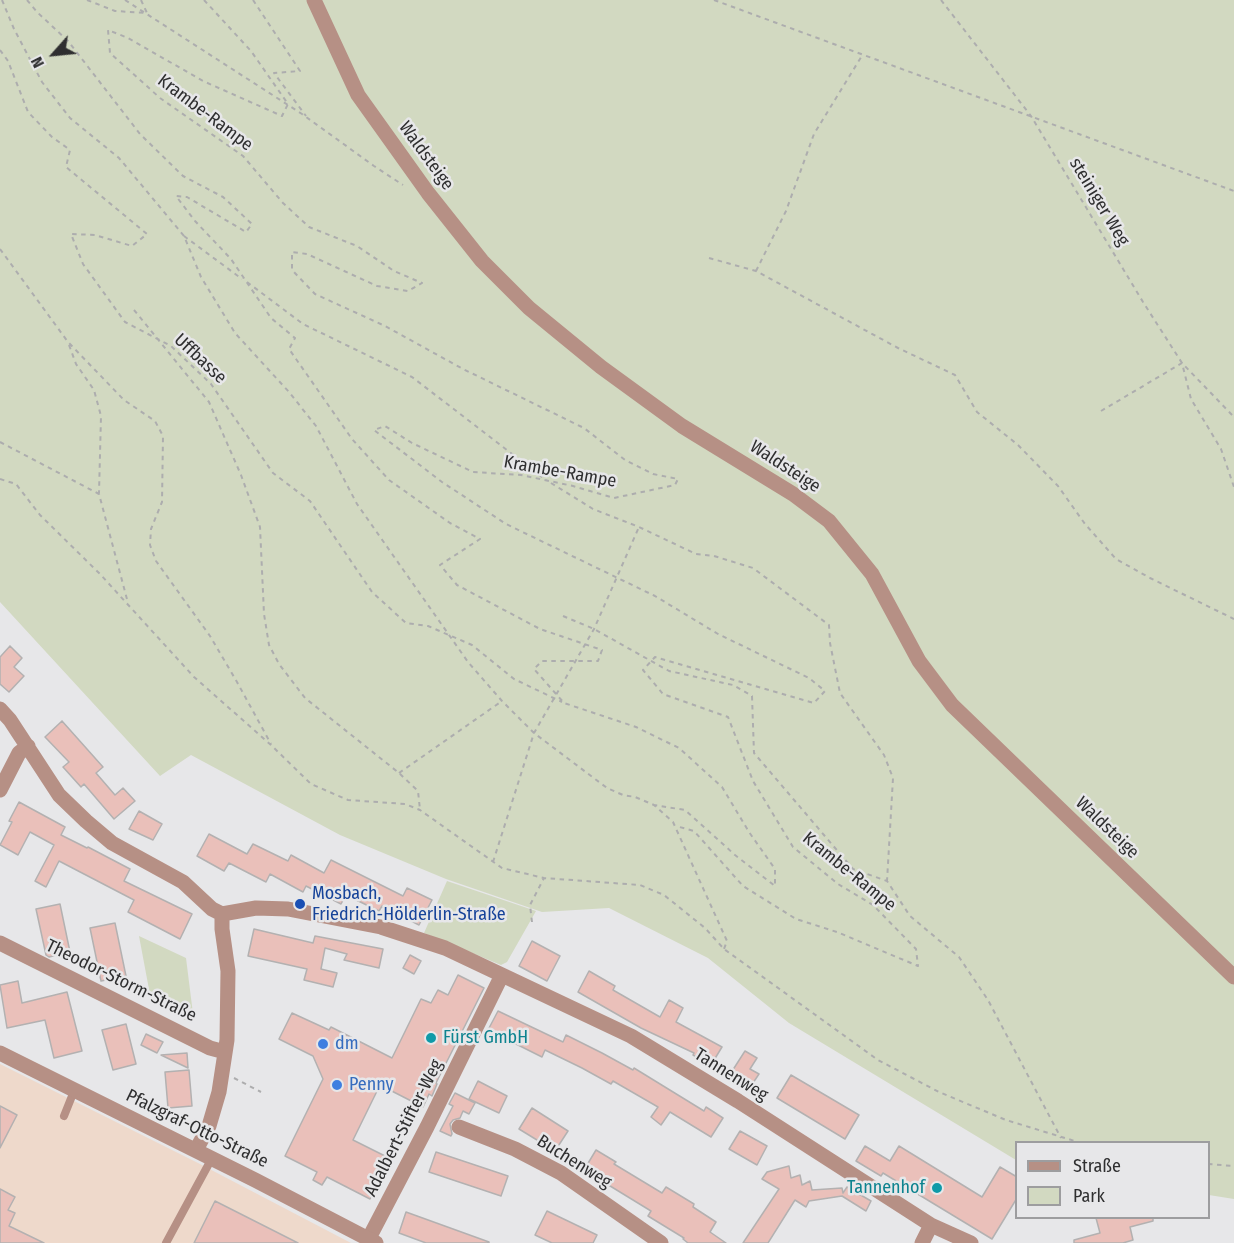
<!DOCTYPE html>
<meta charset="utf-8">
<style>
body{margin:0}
#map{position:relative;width:1234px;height:1243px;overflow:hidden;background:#e7e7e9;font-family:"Fira Sans Condensed",sans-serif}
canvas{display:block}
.legend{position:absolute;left:1015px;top:1141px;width:195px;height:78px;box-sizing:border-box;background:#e7e7e9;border:2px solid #9d9d9f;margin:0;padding:8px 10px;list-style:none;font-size:18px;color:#2f2f30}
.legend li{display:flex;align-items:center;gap:12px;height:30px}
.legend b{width:30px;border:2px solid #9d9d9f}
.north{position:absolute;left:24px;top:24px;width:60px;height:60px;-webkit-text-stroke:4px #e7e7e9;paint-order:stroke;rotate:243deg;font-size:16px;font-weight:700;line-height:24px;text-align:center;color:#2f2f30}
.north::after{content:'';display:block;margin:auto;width:21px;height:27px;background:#2f2f30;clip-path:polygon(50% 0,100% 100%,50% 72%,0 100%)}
</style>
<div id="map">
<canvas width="1234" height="1243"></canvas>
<ul class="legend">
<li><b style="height:8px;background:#b69085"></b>Straße</li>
<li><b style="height:16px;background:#d2d9c1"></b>Park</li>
</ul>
<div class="north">N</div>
</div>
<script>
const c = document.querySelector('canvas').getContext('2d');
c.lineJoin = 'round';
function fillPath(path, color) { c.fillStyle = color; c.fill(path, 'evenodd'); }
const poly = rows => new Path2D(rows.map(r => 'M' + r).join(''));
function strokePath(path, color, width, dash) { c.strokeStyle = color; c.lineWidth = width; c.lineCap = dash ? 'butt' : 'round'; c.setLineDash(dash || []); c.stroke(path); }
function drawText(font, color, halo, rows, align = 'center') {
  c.font = font + ' "Fira Sans Condensed",sans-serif'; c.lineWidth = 5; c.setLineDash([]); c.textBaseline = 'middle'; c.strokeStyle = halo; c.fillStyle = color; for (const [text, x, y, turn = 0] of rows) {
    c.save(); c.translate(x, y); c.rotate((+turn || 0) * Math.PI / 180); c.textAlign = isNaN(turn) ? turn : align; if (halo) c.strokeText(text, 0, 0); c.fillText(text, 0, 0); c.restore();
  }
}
const commercial = poly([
 [0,1064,198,1163,351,1243,0,1243]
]);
const green = poly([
 [0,0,1234,0,1234,1199,1209,1195,1208,1142,1016,1142,1016,1160,789,1023,708,958,609,908,542,912,446,879,340,835,191,755,160,776,0,602],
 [447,881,536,911,507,962,501,965,424,933],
 [139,936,186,958,193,1014,185,1020,151,1000]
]);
const building = poly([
 [10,646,22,658,14,667,24,676,9,692,0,684,0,657,10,646],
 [62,721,103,767,96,773,115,795,123,788,135,801,114,819,84,784,81,787,63,767,69,762,45,737,62,721],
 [19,802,65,827,61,835,87,848,88,847,130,869,124,881,192,914,180,939,128,912,134,900,59,861,46,887,35,881,54,845,30,832,18,855,0,845,12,822,9,821,19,802],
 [139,811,162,824,153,840,129,829,139,811],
 [209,834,247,854,253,844,288,861,291,855,324,873,331,860,403,896,407,888,432,900,419,925,382,906,379,911,346,895,341,904,306,886,303,892,270,874,266,882,229,863,224,871,197,856,209,834],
 [60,904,70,952,49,957,46,955,36,909,60,904],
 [115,923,126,976,101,981,90,928,115,923],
 [254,929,313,943,315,936,383,949,379,968,344,960,347,954,325,948,321,969,337,973,333,987,304,980,307,969,248,956,254,929],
 [532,941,560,956,547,981,519,966,532,941],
 [410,955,421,961,414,974,403,968,410,955],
 [589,971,615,986,613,990,660,1017,669,1000,683,1008,676,1022,722,1047,711,1065,693,1055,694,1053,641,1028,578,992,589,971],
 [458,975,484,988,436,1083,437,1084,432,1096,429,1094,423,1107,380,1085,353,1140,391,1159,370,1199,327,1177,322,1185,313,1180,317,1172,285,1156,323,1079,313,1056,279,1039,292,1013,329,1030,331,1027,392,1058,421,999,431,1003,438,990,448,995,458,975],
 [18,981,22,1003,67,992,82,1051,54,1058,45,1020,7,1028,0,985,18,981],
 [498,1011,563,1042,566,1035,602,1053,633,1070,634,1068,704,1111,706,1107,723,1118,711,1137,670,1112,661,1125,651,1117,658,1107,613,1081,611,1084,582,1068,545,1050,542,1057,488,1030,498,1011],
 [126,1024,136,1064,113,1070,102,1030,126,1024],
 [146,1034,163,1042,157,1053,141,1045,146,1034],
 [745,1051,757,1058,750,1069,759,1074,747,1092,727,1079,745,1051],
 [187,1053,188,1068,161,1055,187,1053],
 [189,1070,192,1106,168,1108,165,1072,189,1070],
 [791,1075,859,1115,845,1139,777,1098,791,1075],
 [478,1081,507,1096,499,1113,469,1099,478,1081],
 [455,1093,475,1103,469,1114,463,1111,460,1118,453,1120,450,1124,452,1134,451,1136,440,1131,453,1106,449,1104,455,1093],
 [0,1106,17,1115,0,1148,0,1106],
 [532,1108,568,1131,555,1151,519,1129,532,1108],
 [740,1131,767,1146,757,1165,729,1149,740,1131],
 [865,1146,890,1161,899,1146,982,1197,1000,1167,1017,1177,1017,1198,992,1239,883,1173,881,1176,856,1161,865,1146],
 [596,1150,616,1162,614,1164,662,1193,666,1187,694,1204,693,1207,716,1222,710,1232,726,1243,688,1243,683,1239,684,1238,648,1216,651,1211,584,1170,596,1150],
 [436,1152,508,1176,501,1196,429,1172,436,1152],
 [789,1166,791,1178,800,1175,802,1185,810,1181,812,1190,842,1188,843,1193,847,1187,871,1201,866,1211,842,1196,809,1201,806,1207,795,1200,768,1243,743,1243,779,1189,762,1179,767,1172,789,1166],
 [0,1189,15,1197,8,1210,15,1213,9,1226,44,1243,0,1243,0,1189],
 [215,1201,298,1243,194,1243,215,1201],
 [547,1211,597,1235,593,1243,552,1243,535,1235,547,1211],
 [406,1212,489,1242,489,1243,426,1243,399,1233,406,1212],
 [1096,1218,1153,1218,1153,1221,1130,1227,1133,1240,1123,1243,1074,1243,1074,1240,1100,1233,1096,1218]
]);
const path = poly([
 [2,0,14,29,42,82,70,118,119,158,184,236,201,277,235,333,289,392,316,426,357,504,468,662,502,701,534,733,607,788,623,795,635,797,654,805,673,822,727,941,724,949],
 [27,0,37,12,68,41,140,134,183,176,223,197,252,224,246,232,187,197,176,196,195,221,231,259,271,318,295,338,289,349,352,439,389,480,450,523,480,539,440,565,457,585,540,629,602,650,598,661,542,661,534,669,564,703,636,727,679,748,722,787,749,832,775,869,775,886,735,855,685,810,654,805],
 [87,0,115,11,147,13,141,0],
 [125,0,302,114,374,166,403,185],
 [204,0,251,51,288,104,282,116,203,81,128,38,108,30,110,53,160,98,243,156,283,203,309,227,357,246,394,271,422,283,408,291,377,286,307,254,292,252,292,270,315,294,385,326,463,369,584,428,625,460,653,474,678,479,675,485,614,498,573,486,521,475,473,472,412,443,385,426,374,430,442,482,506,524,655,596,718,634,809,678,825,691,814,703,655,657,643,670,663,694,728,717,753,781,793,847,838,884,873,905,916,949,918,966,837,932,796,919,743,886,694,831,676,826],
 [253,0,300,71,274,73,306,116],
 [714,0,1234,191],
 [941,0,1031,116,1143,302,1182,363,1234,417],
 [0,50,8,61,28,112,52,137,70,150,66,167,147,234,132,246,95,235,71,234,83,264,125,322,171,346,211,384,273,473,310,501,372,592,406,623,428,626,472,645,514,679,562,702],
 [184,236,242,279],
 [0,249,68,342,124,400,155,421,163,436,162,502,151,529,150,545,156,561,210,636,237,682,271,744],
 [709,258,756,271,898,348,955,375,977,412,1018,445,1058,486,1085,524,1116,559,1150,578,1234,619],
 [756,271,786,211,814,134,863,54],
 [247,282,303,324,412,377,546,480],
 [134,310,209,402,241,475,260,527,264,614,269,645,279,664,305,698,399,773,418,791,420,810],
 [69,345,76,364,94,390,101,416,99,493],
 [1101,411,1182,363,1191,399,1221,449,1234,487],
 [0,442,99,494,128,603],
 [0,479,16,484,40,515,100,574,194,677,271,745,311,784,348,800,405,804,420,810,502,868,544,878,640,885,664,895,705,928,724,949,878,1060,939,1092,1006,1120,1078,1142],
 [551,483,593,509,639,527,696,554,714,556,753,568,829,625,830,643,840,693,884,755,893,778,887,881],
 [563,616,594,629,669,671,733,685,752,696,754,753,853,869,887,881,910,916,959,957,988,1000,1061,1138],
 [399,773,502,701],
 [493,862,534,733,594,629,639,527],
 [532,922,530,905,544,878],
 [234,1078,261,1092],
 [1208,1164,1234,1166]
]);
const service = poly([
 [64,1116,74,1091],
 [166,1243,212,1158]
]);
const minor = poly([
 [0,709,10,720,59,795,86,821,112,843,183,882,212,909,222,914],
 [0,790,19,753,28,746],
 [222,914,256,908,288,909,381,927,445,948,502,975,631,1036,738,1101,931,1225,922,1243],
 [0,943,210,1048,225,1052],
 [459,1127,515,1149,561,1173,661,1243],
 [196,1150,209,1126,219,1092,227,1040,228,971,222,929,222,914],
 [931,1225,971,1243],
 [369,1238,427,1127,502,975]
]);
const tertiary = poly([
 [314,0,358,95,428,193,482,261,529,308,601,367,682,426,793,494,829,521,872,574,919,661,952,705,1234,977],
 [0,1053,255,1180,376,1243]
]);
const markers = [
 [300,904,6,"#1a4fb4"],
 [431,1038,6,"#0f9aa8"],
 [323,1044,6,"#3f7fe0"],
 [337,1085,6,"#3f7fe0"],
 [937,1188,6,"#0f9aa8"]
];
const streetNames = [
 ["Krambe-Rampe",205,113,37],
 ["Waldsteige",426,156,54],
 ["steiniger Weg",1099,202,59],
 ["Uffbasse",200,359,43],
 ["Waldsteige",785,467,33],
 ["Krambe-Rampe",560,472,10],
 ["Waldsteige",1107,828,44],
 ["Krambe-Rampe",849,872,39],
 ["Theodor-Storm-Straße",121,981,26],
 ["Tannenweg",731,1075,32],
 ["Adalbert-Stifter-Weg",404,1128,-63],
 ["Pfalzgraf-Otto-Straße",197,1129,26],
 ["Buchenweg",574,1162,32]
];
const transitNames = [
 ["Mosbach,",312,894],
 ["Friedrich-Hölderlin-Straße",312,915]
];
const cultureNames = [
 ["Fürst GmbH",443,1038],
 ["Tannenhof",925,1188,"right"]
];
const shopNames = [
 ["dm",335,1044],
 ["Penny",349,1085]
];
fillPath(commercial, '#eed9cb');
fillPath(green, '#d2d9c1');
fillPath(building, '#eac0ba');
strokePath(building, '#b3b1b1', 1.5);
strokePath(path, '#adadae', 2, [4.5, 4.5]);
strokePath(service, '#b69085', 8);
strokePath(minor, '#b69085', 15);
strokePath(tertiary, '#b69085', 15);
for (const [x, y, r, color] of markers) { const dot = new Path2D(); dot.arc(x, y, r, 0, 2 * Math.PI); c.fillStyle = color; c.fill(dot); strokePath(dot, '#e7e7e9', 2); }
drawText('18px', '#2f2f30', '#e7e7e9', streetNames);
drawText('18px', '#164399', '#e7e7e9', transitNames, 'left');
drawText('18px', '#0d838f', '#e7e7e9', cultureNames, 'left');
drawText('18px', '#366cbe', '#e7e7e9', shopNames, 'left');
</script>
